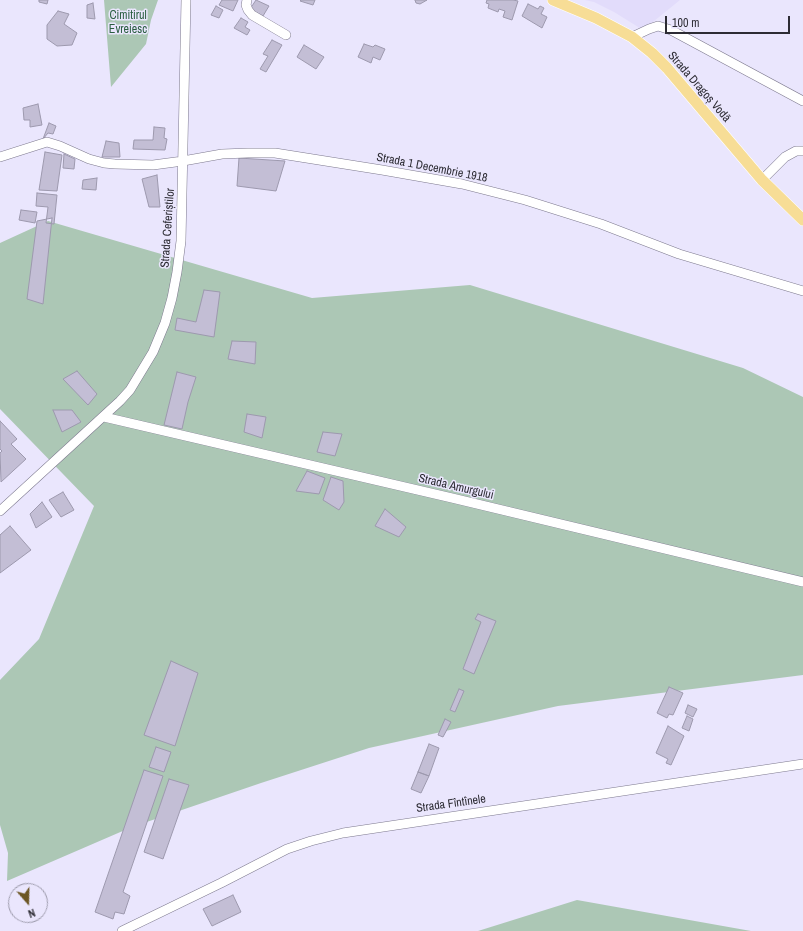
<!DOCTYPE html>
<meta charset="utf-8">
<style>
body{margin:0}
#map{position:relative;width:803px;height:931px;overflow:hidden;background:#eae6fd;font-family:"Archivo Narrow",sans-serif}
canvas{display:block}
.north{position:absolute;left:8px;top:883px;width:40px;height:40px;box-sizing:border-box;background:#eae6fd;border:1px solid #9e9cad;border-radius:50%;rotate:160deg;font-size:11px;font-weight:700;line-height:16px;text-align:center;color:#2d2c34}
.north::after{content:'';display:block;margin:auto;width:14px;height:18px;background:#6c5625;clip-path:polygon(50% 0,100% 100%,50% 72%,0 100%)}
.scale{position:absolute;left:665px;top:16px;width:125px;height:18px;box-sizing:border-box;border:2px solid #2d2c34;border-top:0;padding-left:5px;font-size:12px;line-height:14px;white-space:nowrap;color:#2d2c34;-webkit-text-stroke:3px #eae6fd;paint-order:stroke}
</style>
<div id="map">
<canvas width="803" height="931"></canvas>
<div class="north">N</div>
<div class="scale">100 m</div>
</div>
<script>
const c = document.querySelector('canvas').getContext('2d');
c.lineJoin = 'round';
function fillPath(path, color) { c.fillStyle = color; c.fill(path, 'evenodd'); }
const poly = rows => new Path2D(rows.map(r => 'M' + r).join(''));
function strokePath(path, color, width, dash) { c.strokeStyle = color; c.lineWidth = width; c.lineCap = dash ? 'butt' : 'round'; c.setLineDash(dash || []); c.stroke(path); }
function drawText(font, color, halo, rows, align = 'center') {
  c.font = font + ' "Archivo Narrow",sans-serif'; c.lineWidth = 3; c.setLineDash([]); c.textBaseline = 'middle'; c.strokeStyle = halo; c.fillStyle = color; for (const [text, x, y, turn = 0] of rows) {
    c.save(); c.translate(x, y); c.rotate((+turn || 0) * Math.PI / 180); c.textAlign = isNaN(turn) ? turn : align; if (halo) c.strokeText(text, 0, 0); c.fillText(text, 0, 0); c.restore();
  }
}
const built = poly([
 [585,0,680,0,643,30,614,12,594,2]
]);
const green = poly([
 [104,0,158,0,151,20,146,44,111,87],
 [48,221,312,298,470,285,743,368,803,397,803,675,558,706,369,748,261,783,132,827,7,881,8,853,0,825,0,680,39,639,94,506,0,409,0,243],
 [577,900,751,931,478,931]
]);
const building = poly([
 [39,0,48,0,47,4,39,2,39,0],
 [222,0,238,0,233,11,219,5,222,0],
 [256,0,269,6,263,16,250,9,256,0],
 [301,0,315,0,313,5,300,1,301,0],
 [415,0,427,0,420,4,416,3,415,0],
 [487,0,513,0,518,1,512,20,503,17,505,11,499,9,498,12,488,8,489,4,486,3,487,0],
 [93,3,95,19,87,18,87,5,93,3],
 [528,4,538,9,540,6,544,8,541,14,547,17,542,28,522,16,528,4],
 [216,6,223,10,219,18,211,15,216,6],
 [58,11,69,14,64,24,77,33,72,45,57,46,47,39,47,25,58,11],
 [241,18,248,22,245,27,250,30,247,35,234,28,241,18],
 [272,40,282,45,266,72,260,69,268,56,263,54,272,40],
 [364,44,373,47,375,45,385,49,380,60,373,57,371,63,358,57,364,44],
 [304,45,324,57,316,69,297,57,304,45],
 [38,104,42,125,30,127,30,120,24,120,23,108,38,104],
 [49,123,56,126,53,134,48,133,43,139,49,123],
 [154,127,165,128,164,138,167,139,165,150,133,149,134,140,153,140,154,127],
 [106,141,119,143,120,157,102,157,106,141],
 [45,152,62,155,57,191,39,190,45,152],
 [64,154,75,159,74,169,63,168,64,154],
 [239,158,285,161,276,191,237,186,239,158],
 [157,175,160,207,149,207,142,179,157,175],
 [97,178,96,190,82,189,83,180,97,178],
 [37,193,57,195,54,224,46,223,48,207,36,206,37,193],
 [21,210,37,212,35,223,19,220,21,210],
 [52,218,43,304,27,299,37,221,52,218],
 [204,290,220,292,214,337,175,330,177,318,196,322,204,290],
 [232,341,256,342,255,364,228,359,232,341],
 [77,371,97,394,88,405,63,379,77,371],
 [177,372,196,377,188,402,182,429,164,425,177,372],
 [53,410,72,410,81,422,62,432,53,410],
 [247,414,266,417,262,438,244,432,247,414],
 [0,421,17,439,11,444,26,459,1,482,0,453,2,451,0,449,0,421],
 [323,432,342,434,335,456,317,452,323,432],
 [307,471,325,478,319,494,296,491,307,471],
 [331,477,343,481,344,502,339,510,323,500,331,477],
 [63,492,74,510,61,517,49,500,63,492],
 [42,502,52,517,36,528,30,514,42,502],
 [385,509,406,527,399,537,375,526,385,509],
 [10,526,31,550,0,573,0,535,10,526],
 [478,614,496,621,474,674,463,669,481,622,475,619,478,614],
 [171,661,198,673,175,746,144,735,171,661],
 [669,687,683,693,673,715,669,714,667,718,657,713,669,687],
 [459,689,464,691,455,712,450,710,459,689],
 [688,705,697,709,693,717,685,713,688,705],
 [687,716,693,719,689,731,682,728,687,716],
 [445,719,451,722,443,737,438,735,445,719],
 [668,726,684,736,671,765,666,763,668,759,656,753,668,726],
 [429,744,439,748,429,776,418,772,429,744],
 [156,747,171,752,164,772,149,767,156,747],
 [144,770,163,776,123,892,130,896,124,914,115,912,113,919,95,912,144,770],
 [418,772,429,776,421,793,411,789,418,772],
 [169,779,189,785,163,859,144,852,169,779],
 [233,895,241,912,212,926,203,909,233,895]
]);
const minor = poly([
 [247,0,246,5,248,10,252,15,286,35],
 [632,37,649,29,658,26,671,30,803,101],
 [0,157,47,142,60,146,89,159,104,163,115,164,153,165,183,161,222,154,248,153,275,153,382,170,462,184,525,200,601,224,679,254,803,291],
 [762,180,785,157,796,151,803,151],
 [104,417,452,498,803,582],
 [0,511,120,401,130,390,153,352,165,323,172,298,177,272,181,241,186,0],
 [122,931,221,883,287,849,311,841,343,833,803,764]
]);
const major = poly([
 [553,0,596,18,632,37,652,53,667,68,762,180,803,220]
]);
const parkNames = [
 ["Cimitirul",128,16],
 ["Evreiesc",128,30]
];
const streetNames = [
 ["Strada Dragoș Vodă",699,87,49],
 ["Strada 1 Decembrie 1918",432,168,11],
 ["Strada Ceferiștilor",168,228,-86],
 ["Strada Amurgului",456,487,13],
 ["Strada Fîntînele",451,804,-8]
];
fillPath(built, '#e2dcfb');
fillPath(green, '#acc7b5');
fillPath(building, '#c3bed5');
strokePath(building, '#9d99ae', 1);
strokePath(minor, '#7d798e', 10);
strokePath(major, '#fff', 12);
strokePath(minor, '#fff', 9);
strokePath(major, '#f7dd96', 11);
drawText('12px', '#2a5e40', '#eae6fd', parkNames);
drawText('12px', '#2d2c34', '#eae6fd', streetNames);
</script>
